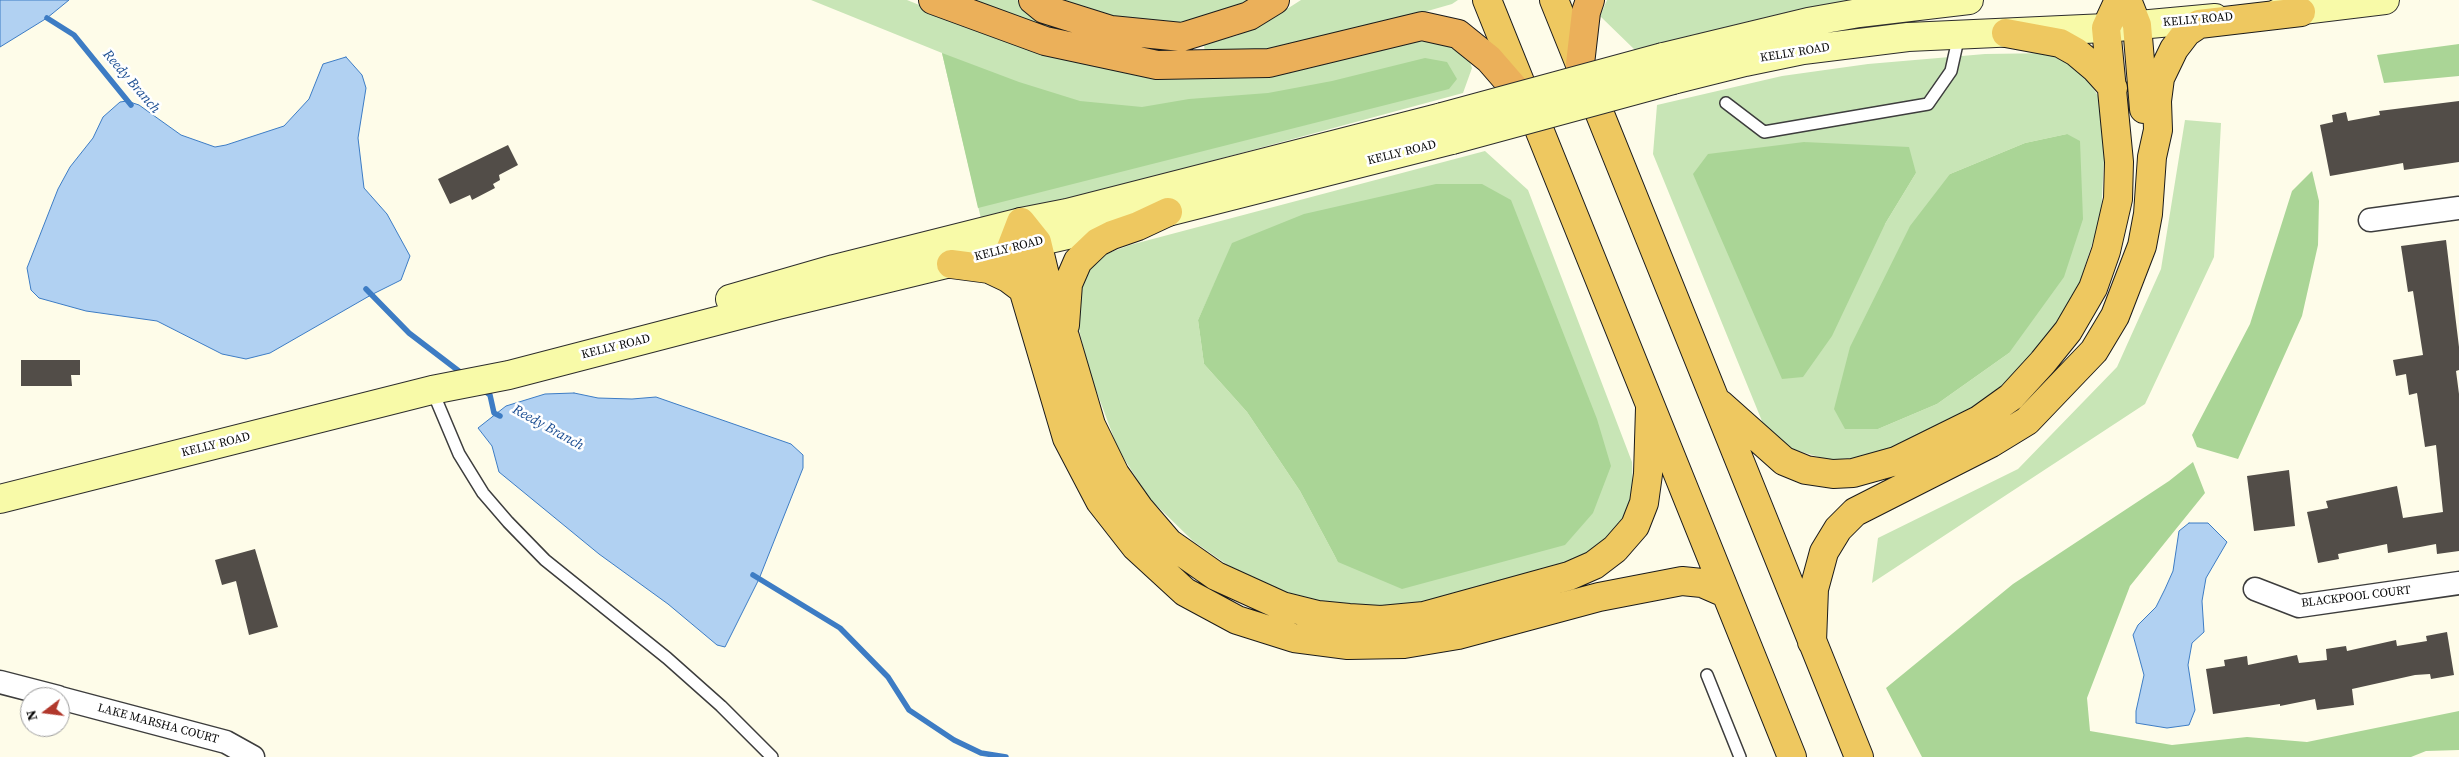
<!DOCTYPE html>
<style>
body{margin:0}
#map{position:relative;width:2459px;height:757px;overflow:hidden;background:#fefce9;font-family:"Source Serif 4",serif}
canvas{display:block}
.north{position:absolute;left:20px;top:687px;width:50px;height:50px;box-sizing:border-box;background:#fff;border:1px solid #9d9d9d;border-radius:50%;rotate:255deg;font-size:14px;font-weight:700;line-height:20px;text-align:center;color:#0a0a0a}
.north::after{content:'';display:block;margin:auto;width:18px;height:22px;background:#b1382c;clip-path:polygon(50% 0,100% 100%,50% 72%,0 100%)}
</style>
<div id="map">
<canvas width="2459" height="757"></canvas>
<div class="north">N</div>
</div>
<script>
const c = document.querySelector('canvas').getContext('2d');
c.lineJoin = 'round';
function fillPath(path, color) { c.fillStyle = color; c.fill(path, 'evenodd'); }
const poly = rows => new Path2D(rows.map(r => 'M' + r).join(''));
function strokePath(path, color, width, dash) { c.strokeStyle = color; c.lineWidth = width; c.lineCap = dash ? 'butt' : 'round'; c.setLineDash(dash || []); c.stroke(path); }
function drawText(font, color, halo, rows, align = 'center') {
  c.font = font + ' "Source Serif 4",serif'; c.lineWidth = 5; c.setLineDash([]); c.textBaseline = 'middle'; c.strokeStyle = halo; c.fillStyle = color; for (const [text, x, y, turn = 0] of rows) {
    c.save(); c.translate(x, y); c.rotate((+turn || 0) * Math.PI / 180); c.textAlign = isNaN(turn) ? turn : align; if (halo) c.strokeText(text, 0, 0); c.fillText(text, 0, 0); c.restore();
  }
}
const green = poly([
 [811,0,907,0,986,32,1244,77,1311,68,1390,46,1420,41,1452,45,1468,57,1472,68,1463,93,982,223,942,53],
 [965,0,1017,0,1050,22,1046,31],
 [1057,0,1257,0,1184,26,1142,27],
 [1301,0,1458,0,1452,4,1316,43,1262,52,1205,55,1204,44,1236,36,1265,23],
 [1607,0,1896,0,1636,51,1600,16],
 [2055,53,2083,72,2100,99,2105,139,2101,216,2077,291,2039,350,2001,388,1948,425,1877,456,1829,460,1792,449,1764,426,1653,154,1657,105,1782,76,1868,64,1985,54],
 [2067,134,2009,353,1937,404,1878,429,1950,174,2025,143],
 [1804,142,1916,173,1885,224],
 [2185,120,2221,123,2214,257,2145,404,1872,583,1878,538,2018,469,2117,367,2161,269],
 [1485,151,1528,190,1632,462,1633,497,1620,526,1594,552,1562,568,1424,604,1362,608,1301,601,1242,575,1193,541,1149,498,1118,449,1089,371,1077,321,1080,284,1095,258,1130,245],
 [1214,285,1338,562,1300,491,1247,412,1204,364,1198,320]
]);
const forest = poly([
 [2459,44,2459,76,2384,83,2377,55],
 [942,53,1019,82,1080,101,1142,107,1189,99,1268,93,1332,81,1425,58,1447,62,1457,79,1449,89,978,208],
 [2067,134,2080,141,2083,219,2064,277,2009,353,1937,404,1878,429,1845,429,1834,409,1850,347,1910,226,1950,174,2025,143],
 [1804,142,1909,147,1916,173,1885,224,1832,336,1803,377,1782,379,1693,174,1708,154],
 [2312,171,2319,201,2318,245,2302,316,2238,459,2197,447,2192,435,2250,324,2292,191],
 [1436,184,1482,184,1511,200,1597,419,1611,466,1593,513,1565,545,1402,589,1338,562,1300,491,1247,412,1204,364,1198,320,1232,243,1304,214],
 [2193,462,2205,493,2130,586,2087,698,2090,731,2172,745,2247,737,2307,742,2459,711,2459,750,2426,751,2411,757,1922,757,1886,688,2013,584,2169,481]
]);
const water = poly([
 [0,0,69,0,47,18,0,47,0,0],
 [346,57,362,75,366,88,358,138,364,188,387,214,410,256,401,280,371,295,270,353,246,359,222,354,157,321,86,311,39,298,31,290,27,268,58,189,70,167,93,138,103,117,120,102,127,101,139,105,181,135,215,147,226,145,284,126,309,99,323,64,346,57],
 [574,393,598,398,632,399,656,397,791,444,803,455,803,468,759,579,725,647,717,645,668,604,599,554,499,472,492,446,478,428,506,406,545,394,574,393],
 [2189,523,2208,523,2227,542,2206,578,2202,601,2204,632,2192,643,2188,665,2195,710,2189,725,2167,728,2136,723,2136,711,2144,675,2133,635,2138,625,2156,607,2165,589,2173,571,2179,531,2189,523]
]);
const stream = poly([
 [47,18,74,35,131,105],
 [366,289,409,333,464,375],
 [481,388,490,395,494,413,500,416],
 [753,575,840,628,888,677,909,710,954,740,981,753,1006,757]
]);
const building = poly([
 [2459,101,2459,162,2404,170,2403,163,2330,176,2320,125,2333,122,2332,115,2346,112,2348,121,2380,115,2379,111],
 [508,145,518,165,499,175,500,180,493,184,495,188,472,200,470,195,450,204,438,179],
 [2446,240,2459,347,2459,370,2456,371,2459,394,2459,551,2437,554,2436,544,2388,553,2387,544,2338,554,2339,559,2318,563,2307,512,2328,508,2326,501,2397,486,2403,518,2443,512,2436,445,2425,447,2417,393,2409,395,2406,374,2396,376,2393,360,2423,355,2413,291,2408,292,2401,246],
 [21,360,80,360,80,375,71,375,72,386,21,386],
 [2289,470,2295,526,2254,531,2247,476],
 [255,549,278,627,249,635,236,581,222,585,215,560],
 [2447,632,2454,675,2431,679,2430,674,2415,675,2352,689,2354,705,2317,710,2315,699,2280,706,2280,704,2213,714,2206,669,2225,666,2224,660,2247,656,2248,665,2297,655,2299,663,2327,660,2326,649,2346,646,2347,651,2396,640,2397,646,2427,641,2426,636]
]);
const service = poly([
 [1726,103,1764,132,1928,104,1951,71,1959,35],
 [432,390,459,454,483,493,508,522,545,560,667,658,721,706,772,757],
 [1707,675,1740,757]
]);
const minor = poly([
 [2370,220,2459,208],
 [2255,589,2299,606,2459,583],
 [0,682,58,697],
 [60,698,226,742,253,757]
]);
const secondary = poly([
 [2278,13,2385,0],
 [1663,57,1808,22,1859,13,1969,0],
 [1673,80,1745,62,1803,50,1908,37,2106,28,2215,18],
 [730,299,834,269,1021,222,1067,213,1442,117],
 [0,499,432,390,509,375,778,305,1037,242,1168,212,1452,140]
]);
const trunk = poly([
 [1487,0,1792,757],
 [1554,0,1859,757],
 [2127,0,2137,25,2144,109],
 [2006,33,2060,43,2076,52,2095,68,2113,88],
 [951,264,989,269,1008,278,1024,290],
 [1065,325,1068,284,1078,261,1098,242,1112,235,1138,226,1168,212],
 [1720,404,1784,461,1806,470,1833,474,1853,473,1896,461,1979,420,2011,397,2043,362,2068,331,2093,288,2106,251,2118,199,2119,162,2106,28,2119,0],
 [1650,408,1648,474,1644,503,1635,526,1615,549,1594,565,1569,576,1424,616,1381,620,1349,618,1318,615,1282,606,1216,576,1169,543,1139,508,1115,474,1091,425,1065,337,1055,317,1037,242,1021,222,1011,248,1067,438,1100,501,1136,547,1185,592,1237,620,1294,638,1348,645,1404,644,1458,635,1599,597,1682,581,1702,583,1725,593],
 [1812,642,1814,589,1824,552,1838,529,1855,512,1991,443,2027,421,2094,351,2115,316,2142,246,2148,214,2152,157,2158,130,2157,101,2160,78,2174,49,2187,32,2199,24,2301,12]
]);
const motorway = poly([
 [933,0,1045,41,1157,65,1269,63,1422,26,1458,34,1489,59,1528,104],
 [1033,0,1044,9,1111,30,1182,37,1249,16,1275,0],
 [1580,64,1586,12,1590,0]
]);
const secondaryBridge = poly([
 [1442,117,1663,57],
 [1452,140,1673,80]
]);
const streetNames = [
 ["KELLY ROAD",2198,20,-5],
 ["KELLY ROAD",1795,53,-9],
 ["KELLY ROAD",1402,153,-14],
 ["KELLY ROAD",1009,249,-14],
 ["KELLY ROAD",616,347,-14],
 ["KELLY ROAD",216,445,-14],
 ["BLACKPOOL COURT",2356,597,-7],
 ["LAKE MARSHA COURT",158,724,15]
];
const waterNames = [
 ["Reedy Branch",131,82,49],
 ["Reedy Branch",548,428,29]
];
fillPath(green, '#c8e5b6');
fillPath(forest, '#aad596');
fillPath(water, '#b1d1f2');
strokePath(water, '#3d7cc4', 1);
strokePath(stream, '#3d7cc4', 5.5);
fillPath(building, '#524d48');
strokePath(service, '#3d3d3d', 14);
strokePath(minor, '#3d3d3d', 25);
strokePath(secondary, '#2c2c2c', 30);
strokePath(trunk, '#1b1b1b', 30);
strokePath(motorway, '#1b1b1b', 30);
strokePath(service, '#fff', 11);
strokePath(minor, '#fff', 22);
strokePath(secondary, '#f8faa8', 28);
strokePath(trunk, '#eec860', 28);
strokePath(motorway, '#ebb05a', 28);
strokePath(secondaryBridge, '#2c2c2c', 30, []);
strokePath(secondaryBridge, '#f8faa8', 28);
drawText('12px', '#0a0a0a', '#fff', streetNames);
drawText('italic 14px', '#1d4f93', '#fff', waterNames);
</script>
